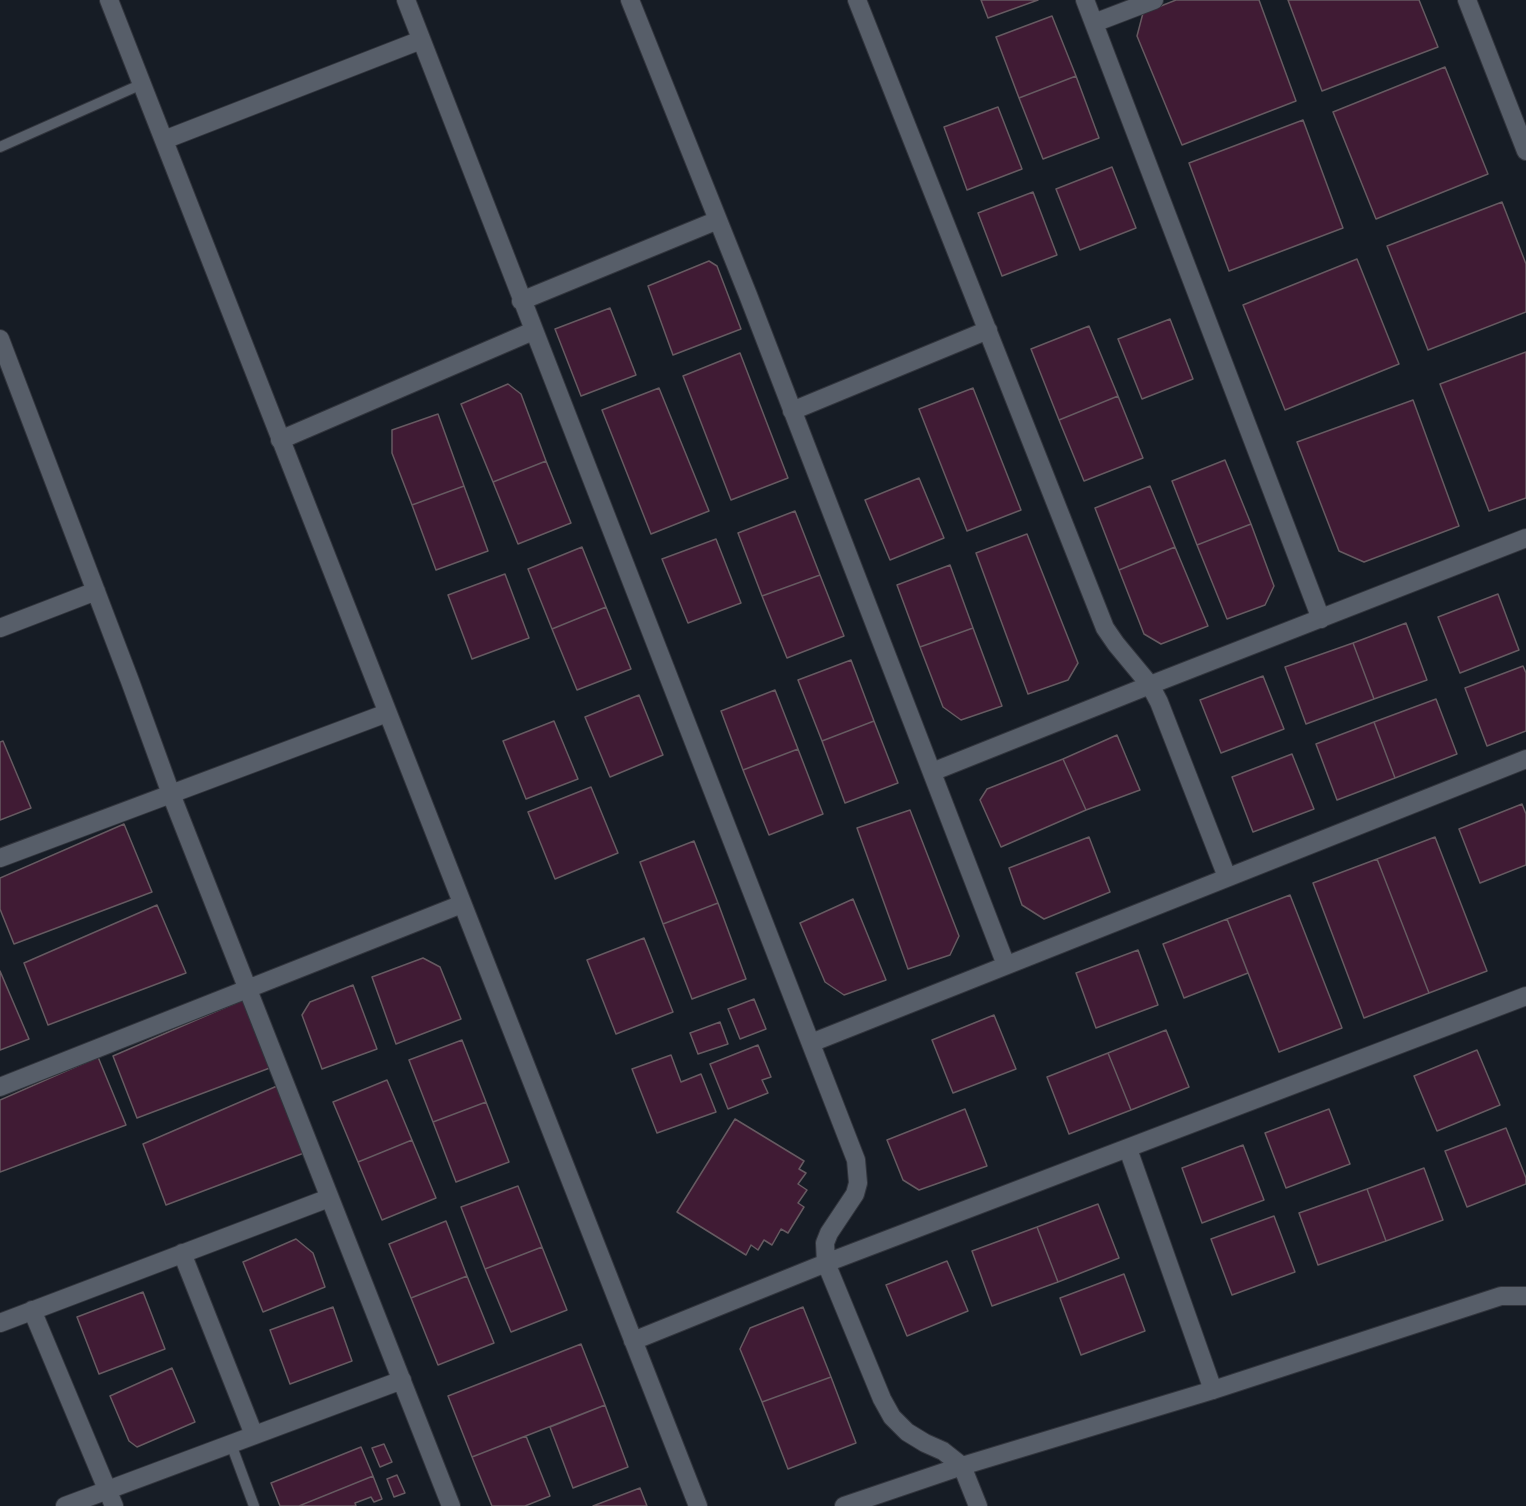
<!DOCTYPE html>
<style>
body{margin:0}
canvas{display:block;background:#161c25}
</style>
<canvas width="1526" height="1506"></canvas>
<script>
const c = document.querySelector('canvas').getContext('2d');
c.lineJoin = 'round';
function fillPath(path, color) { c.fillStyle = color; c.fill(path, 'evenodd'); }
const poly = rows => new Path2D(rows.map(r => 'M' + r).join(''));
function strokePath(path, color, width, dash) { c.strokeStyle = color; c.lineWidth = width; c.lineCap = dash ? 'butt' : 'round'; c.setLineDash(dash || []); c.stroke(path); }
const building = poly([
 [981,0,1038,0,988,18,981,0],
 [1176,0,1259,0,1296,101,1182,145,1137,36,1143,13,1176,0],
 [1288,0,1419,0,1438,47,1322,91,1288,0],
 [1052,16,1076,76,1019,98,996,37,1052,16],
 [1445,67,1488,174,1376,219,1333,112,1445,67],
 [1076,76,1099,138,1043,159,1019,98,1076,76],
 [998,107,1022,169,967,190,944,127,998,107],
 [1303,120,1343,228,1229,271,1189,163,1303,120],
 [1112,167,1136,228,1080,250,1056,189,1112,167],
 [1033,192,1057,255,1002,276,978,213,1033,192],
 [1502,202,1526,264,1526,312,1428,350,1387,246,1502,202],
 [1357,259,1399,364,1285,410,1243,305,1357,259],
 [709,261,717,266,741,329,673,355,648,286,709,261],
 [610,308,636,375,581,396,555,329,610,308],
 [1170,319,1193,379,1142,399,1118,339,1170,319],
 [1089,326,1118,396,1059,420,1031,349,1089,326],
 [1526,352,1526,498,1489,511,1440,384,1526,352],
 [740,353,788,478,731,500,683,376,740,353],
 [508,384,521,394,546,461,493,482,461,404,508,384],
 [659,388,709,511,651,534,602,410,659,388],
 [973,388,1021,510,967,531,919,409,973,388],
 [1118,396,1143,458,1084,481,1059,420,1118,396],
 [1413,400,1459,526,1364,562,1339,551,1297,442,1413,400],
 [438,414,464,486,412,505,392,453,392,430,438,414],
 [1225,460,1251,524,1197,545,1172,481,1225,460],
 [546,461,571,523,518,544,493,482,546,461],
 [919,478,944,538,890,560,865,500,919,478],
 [464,486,488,551,436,570,412,505,464,486],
 [1150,486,1175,547,1119,570,1095,508,1150,486],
 [795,511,820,575,762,596,738,533,795,511],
 [1251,524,1274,586,1265,605,1227,619,1197,545,1251,524],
 [1027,534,1078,663,1068,680,1028,694,976,553,1027,534],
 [716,539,741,603,688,623,662,559,716,539],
 [582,547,606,607,552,629,528,569,582,547],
 [1175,547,1208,626,1161,644,1144,634,1119,570,1175,547],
 [950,565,973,628,920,647,897,585,950,565],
 [505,574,529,638,472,659,448,595,505,574],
 [820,575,844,636,787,658,762,596,820,575],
 [1498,594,1519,650,1460,673,1438,617,1498,594],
 [606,607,631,669,577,690,552,629,606,607],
 [1406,623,1427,680,1374,699,1353,643,1406,623],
 [973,628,1002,706,961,720,943,707,920,647,973,628],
 [1353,643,1374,699,1306,724,1285,667,1353,643],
 [851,660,874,721,822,741,798,680,851,660],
 [1523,666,1526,673,1526,731,1487,746,1465,688,1523,666],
 [1263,676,1284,729,1221,753,1200,700,1263,676],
 [775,690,798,749,743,770,721,711,775,690],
 [639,695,663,755,610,777,585,717,639,695],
 [1436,699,1457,754,1395,778,1374,722,1436,699],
 [554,721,578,779,526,799,503,741,554,721],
 [874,721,898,783,845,803,822,741,874,721],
 [1374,722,1395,778,1337,800,1316,744,1374,722],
 [1117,735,1140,790,1086,810,1063,759,1117,735],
 [3,741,31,808,0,820,0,742,3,741],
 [798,749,823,814,769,835,743,770,798,749],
 [1292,754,1314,809,1253,832,1232,777,1292,754],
 [1063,759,1086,810,1001,847,980,800,987,789,1063,759],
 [591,787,618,853,555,879,528,812,591,787],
 [1522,804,1526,814,1526,865,1480,883,1459,829,1522,804],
 [910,810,959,936,950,955,908,969,857,828,910,810],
 [124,824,152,892,14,944,0,909,0,878,124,824],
 [1089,837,1110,892,1044,919,1022,905,1009,868,1089,837],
 [1435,837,1487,971,1429,993,1377,859,1435,837],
 [694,841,718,903,663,924,640,862,694,841],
 [1377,859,1429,993,1364,1018,1313,883,1377,859],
 [1290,895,1342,1028,1279,1052,1227,919,1290,895],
 [853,899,886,980,844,995,825,982,800,923,853,899],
 [718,903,746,979,692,999,663,924,718,903],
 [157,905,186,973,48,1025,24,963,157,905],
 [1227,919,1248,973,1184,998,1163,944,1227,919],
 [644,938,673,1012,616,1034,587,960,644,938],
 [1138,950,1158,1005,1096,1028,1076,973,1138,950],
 [423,958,440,967,461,1019,396,1044,372,977,423,958],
 [0,971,29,1039,0,1050,0,971],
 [353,985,377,1049,322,1069,302,1015,310,1002,353,985],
 [247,998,275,1066,137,1118,113,1056,247,998],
 [754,999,766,1029,740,1039,728,1009,754,999],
 [994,1015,1016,1069,953,1093,932,1040,994,1015],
 [720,1022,728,1044,698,1054,690,1033,720,1022],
 [1166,1030,1189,1087,1131,1110,1108,1053,1166,1030],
 [462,1040,486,1102,433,1122,409,1060,462,1040],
 [758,1045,771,1077,762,1080,768,1093,728,1109,710,1064,758,1045],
 [1477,1050,1500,1105,1437,1131,1414,1076,1477,1050],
 [1108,1053,1131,1110,1069,1134,1047,1077,1108,1053],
 [671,1055,681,1082,701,1074,716,1112,657,1133,632,1069,671,1055],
 [98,1057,126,1125,0,1172,0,1100,98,1057],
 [387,1080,412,1140,358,1162,333,1102,387,1080],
 [277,1086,304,1153,166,1205,143,1144,277,1086],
 [486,1102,509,1162,456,1182,433,1122,486,1102],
 [965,1109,987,1166,919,1190,903,1180,887,1140,965,1109],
 [1329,1109,1350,1164,1286,1188,1265,1133,1329,1109],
 [735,1119,804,1161,799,1169,806,1173,798,1184,807,1190,798,1203,804,1207,788,1233,781,1229,772,1245,764,1240,758,1250,751,1245,746,1255,677,1212,735,1119],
 [1506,1128,1526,1178,1526,1184,1467,1207,1445,1151,1506,1128],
 [412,1140,436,1198,382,1220,358,1162,412,1140],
 [1243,1145,1264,1200,1202,1223,1182,1168,1243,1145],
 [1424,1168,1443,1220,1386,1241,1367,1189,1424,1168],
 [518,1186,542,1247,485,1269,461,1207,518,1186],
 [1367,1189,1386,1241,1318,1265,1299,1213,1367,1189],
 [1098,1204,1119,1258,1058,1282,1037,1227,1098,1204],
 [1274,1216,1295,1272,1232,1295,1211,1239,1274,1216],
 [446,1221,467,1276,411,1298,389,1244,446,1221],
 [1037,1227,1058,1282,992,1306,972,1251,1037,1227],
 [296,1239,313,1253,325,1287,263,1312,243,1262,296,1239],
 [542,1247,567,1310,511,1332,485,1269,542,1247],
 [947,1261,968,1311,907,1336,886,1285,947,1261],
 [1124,1274,1145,1331,1081,1355,1060,1298,1124,1274],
 [467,1276,494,1343,438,1365,411,1298,467,1276],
 [143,1292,165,1349,99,1374,77,1317,143,1292],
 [333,1307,352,1361,290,1384,270,1330,333,1307],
 [803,1307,831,1377,762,1402,740,1349,750,1328,803,1307],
 [581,1344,605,1405,472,1457,448,1396,581,1344],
 [172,1368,195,1422,137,1447,129,1441,110,1396,172,1368],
 [831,1377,856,1443,788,1469,762,1402,831,1377],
 [605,1405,628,1467,573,1488,550,1427,605,1405],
 [526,1436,550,1496,525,1506,492,1506,472,1457,526,1436],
 [384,1444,392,1462,380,1467,372,1448,384,1444],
 [361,1447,373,1476,299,1506,280,1506,271,1483,361,1447],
 [397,1475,405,1493,394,1497,387,1479,397,1475],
 [373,1476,382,1499,374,1502,371,1497,355,1503,356,1506,299,1506,373,1476],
 [640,1488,647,1506,593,1506,640,1488]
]);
const lane = poly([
 [0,147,142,84],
 [231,1444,254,1506]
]);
const street = poly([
 [109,0,698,1506],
 [406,0,856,1160,858,1183,855,1194,829,1233,825,1243,826,1263,882,1399,892,1417,907,1432,925,1443,943,1451,962,1466,978,1506],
 [630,0,748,295,1006,965],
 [857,0,1105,628,1116,644,1150,685,1159,702,1227,877],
 [1085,0,1321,619],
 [1467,0,1526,151],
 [1094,23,1154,0],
 [164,140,421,40],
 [521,301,718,220],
 [0,339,130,681,171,794,451,1506],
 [792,411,988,330],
 [280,440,533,331],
 [0,628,96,591],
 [932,772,1150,685,1526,538],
 [0,858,387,713],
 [811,1043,1526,759],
 [0,1087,462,904],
 [1128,1149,1213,1390],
 [182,1253,254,1435],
 [32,1310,114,1506],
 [0,1323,329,1198],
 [633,1341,826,1263,1526,996],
 [65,1506,402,1380],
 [844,1506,962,1466,1213,1390,1501,1296,1526,1296]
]);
fillPath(building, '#401b34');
strokePath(building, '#665a61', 1.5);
strokePath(lane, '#32353d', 12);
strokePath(street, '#32353d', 20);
strokePath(lane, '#575e69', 10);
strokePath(street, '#575e69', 18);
</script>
